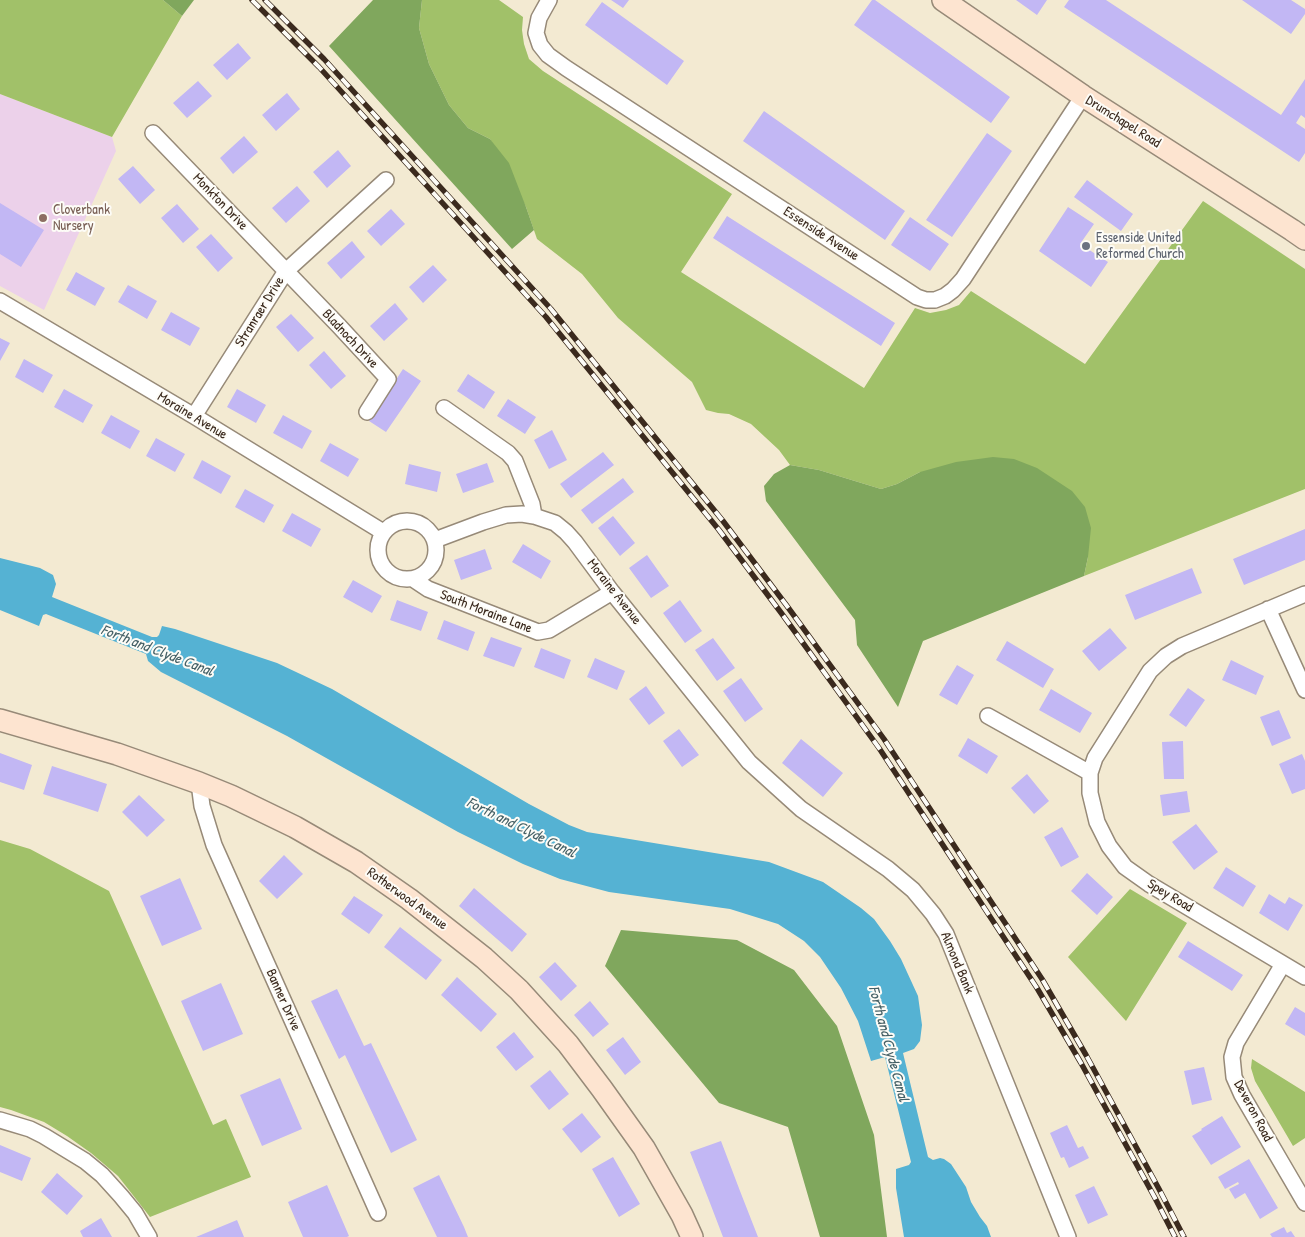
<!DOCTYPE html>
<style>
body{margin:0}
canvas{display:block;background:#f3ead2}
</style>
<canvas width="1305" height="1237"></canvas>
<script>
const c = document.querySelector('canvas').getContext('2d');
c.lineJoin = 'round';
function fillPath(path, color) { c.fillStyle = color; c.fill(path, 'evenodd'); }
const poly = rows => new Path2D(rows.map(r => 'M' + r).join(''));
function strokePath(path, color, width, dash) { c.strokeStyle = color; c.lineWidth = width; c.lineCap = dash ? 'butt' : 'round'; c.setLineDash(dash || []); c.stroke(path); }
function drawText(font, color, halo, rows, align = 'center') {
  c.font = font + ' "Patrick Hand",sans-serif'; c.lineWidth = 4; c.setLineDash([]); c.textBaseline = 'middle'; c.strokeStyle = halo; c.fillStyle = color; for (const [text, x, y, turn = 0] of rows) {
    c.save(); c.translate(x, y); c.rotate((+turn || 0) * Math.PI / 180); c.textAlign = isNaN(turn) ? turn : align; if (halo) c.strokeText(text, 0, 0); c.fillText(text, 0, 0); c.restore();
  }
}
const built = poly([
 [0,94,112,137,116,151,44,310,0,286]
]);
const green = poly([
 [0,0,163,0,182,16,112,137,0,94],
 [422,0,499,0,523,17,522,30,524,44,529,59,543,71,732,194,681,272,864,388,915,308,930,313,946,310,959,305,971,291,1085,364,1203,201,1305,269,1305,489,1084,576,1088,557,920,472,897,484,881,489,819,470,790,465,779,450,751,424,729,414,718,413,706,410,692,382,618,318,582,274,537,239,526,207,490,139,468,128,449,105,429,64,419,28],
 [0,840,30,849,109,891,213,1125,226,1119,251,1177,150,1217,118,1176,91,1153,67,1136,44,1122,11,1110,0,1107],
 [1130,889,1187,923,1126,1021,1068,957],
 [1252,1059,1305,1092,1305,1138,1293,1146,1255,1081,1251,1068]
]);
const forest = poly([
 [163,0,194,0,182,16],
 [373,0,422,0,419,28,429,64,449,105,468,128,490,139,509,163,526,207,534,230,512,249,329,46],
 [993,457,1014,459,1037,468,1072,491,1085,507,1091,528,1088,557,1084,576,923,641,898,707,857,645,855,620,766,501,764,486,774,474,790,465,819,470,881,489,897,484,920,472,956,462],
 [621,930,737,940,794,970,837,1026,874,1135,887,1237,820,1237,788,1127,719,1103,605,966]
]);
const water = poly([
 [0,558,40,568,53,575,56,584,52,597,152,637,157,637,159,635,162,626,175,629,277,663,332,689,529,804,569,825,587,832,769,862,823,882,861,908,874,919,890,941,901,959,918,996,922,1025,920,1041,914,1049,903,1053,928,1157,933,1160,940,1158,944,1159,951,1164,966,1187,971,1202,980,1217,987,1226,991,1237,904,1237,896,1188,896,1169,909,1165,911,1162,885,1057,871,1061,858,1021,841,988,820,957,804,941,778,924,730,909,609,892,560,879,523,864,458,832,287,736,161,672,148,661,146,654,46,614,43,615,39,626,0,610]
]);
const building = poly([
 [611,0,629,0,623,8],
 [872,0,875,0,1010,97,991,123,854,25],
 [1016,0,1047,0,1037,15],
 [1069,0,1106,0,1281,115,1305,79,1305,118,1301,115,1296,123,1305,129,1305,153,1299,162,1064,7],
 [1242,0,1291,0,1305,9,1305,14,1291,34],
 [602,2,684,61,667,85,585,25],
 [238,43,251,58,227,80,213,65],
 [198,81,212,96,187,118,173,103],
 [287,93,300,109,276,131,262,115],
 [764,111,905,211,885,240,743,141],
 [987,133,1012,151,952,237,926,220],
 [244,136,258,152,233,174,220,158],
 [338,150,351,166,327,188,313,172],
 [133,166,155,190,140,204,118,179],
 [1087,180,1133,214,1121,231,1074,197],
 [297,186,310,201,286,223,272,208],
 [0,203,44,230,21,267,0,254],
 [177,204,199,229,183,243,161,218],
 [1068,207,1094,224,1080,244,1108,262,1091,287,1039,251],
 [391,209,405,224,381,246,367,231],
 [727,216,895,323,881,346,713,238],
 [910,217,949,244,930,271,891,245],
 [211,234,233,258,218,272,196,247],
 [352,241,365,257,341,279,327,263],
 [433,265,447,280,423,303,409,287],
 [76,272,105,288,95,306,66,290],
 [128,285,157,301,147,319,118,302],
 [395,303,408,319,384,341,370,326],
 [171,312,200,328,190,346,161,330],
 [291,314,314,338,298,352,276,327],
 [0,338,10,343,0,361],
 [324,351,346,376,331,389,309,365],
 [24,359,53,375,43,393,15,377],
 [403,369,421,381,386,432,369,421],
 [468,374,495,392,484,409,457,391],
 [64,389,93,405,83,423,54,407],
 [237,389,266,405,256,423,227,407],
 [508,399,536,417,525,434,497,416],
 [111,415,140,431,130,449,101,433],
 [283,415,312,431,302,449,273,433],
 [552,430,567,460,549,469,534,440],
 [156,438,185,454,175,472,146,456],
 [330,443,359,459,348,477,320,461],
 [603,452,614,465,571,498,560,484],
 [202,460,231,476,221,494,193,478],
 [487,463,494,482,463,493,456,474],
 [409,464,441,472,437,492,405,484],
 [623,478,634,492,592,524,581,510],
 [245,489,274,505,264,523,235,507],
 [292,513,321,529,311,547,282,531],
 [613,516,635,543,620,556,598,528],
 [1305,529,1305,560,1244,585,1233,559],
 [523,544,551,561,541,579,512,562],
 [485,549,492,569,461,580,454,560],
 [647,555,669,586,651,598,629,568],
 [1192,568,1202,593,1135,620,1125,595],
 [353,580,382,596,372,613,343,597],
 [397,600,428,612,421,631,390,620],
 [680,600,702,631,685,643,663,613],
 [444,620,475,632,468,651,437,639],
 [1110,628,1127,648,1099,671,1082,651],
 [491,637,522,648,514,667,483,656],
 [713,638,735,668,717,681,695,650],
 [1007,641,1054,669,1043,688,996,660],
 [541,648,571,660,564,679,534,667],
 [595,658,625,671,617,690,587,677],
 [1231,660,1264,676,1256,695,1222,680],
 [957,665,974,675,957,705,939,695],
 [741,678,763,709,745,722,723,691],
 [646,686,665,713,649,725,629,699],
 [1188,688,1205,700,1186,727,1169,715],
 [1051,689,1092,713,1080,733,1039,710],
 [1279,710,1291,738,1272,746,1260,717],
 [679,729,699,755,682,767,663,741],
 [968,738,998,756,987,774,958,756],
 [801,739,843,773,823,797,782,763],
 [1183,741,1184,779,1164,779,1162,742],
 [0,753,32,765,24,790,0,782],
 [1302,754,1305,761,1305,789,1292,794,1279,764],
 [52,766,107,784,98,812,43,794],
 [1027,774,1049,801,1034,814,1011,788],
 [1187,791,1190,812,1163,816,1160,795],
 [139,795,165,820,147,837,122,812],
 [1196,824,1218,852,1194,870,1172,842],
 [1062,827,1079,857,1061,867,1044,837],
 [284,855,303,874,277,899,259,881],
 [1226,867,1256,886,1243,907,1213,888],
 [1087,873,1113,897,1097,915,1071,891],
 [180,878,202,929,162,946,140,896],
 [474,888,527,934,512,952,459,906],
 [1269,894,1285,904,1289,897,1303,905,1288,931,1259,913],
 [354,896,383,915,369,934,341,914],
 [400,927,442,960,426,980,384,947],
 [1188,941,1243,975,1232,991,1178,957],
 [555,962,577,986,561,1001,539,977],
 [457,977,497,1014,481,1032,441,995],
 [221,983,243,1034,203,1051,181,1001],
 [337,989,364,1046,371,1043,417,1140,391,1153,345,1055,339,1059,311,1001],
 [590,1001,609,1024,593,1037,574,1015],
 [1295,1007,1305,1013,1305,1036,1285,1024],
 [514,1032,534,1057,516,1071,496,1047],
 [623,1037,641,1062,625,1075,606,1050],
 [1204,1067,1212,1100,1192,1105,1184,1071],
 [550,1070,569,1094,549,1110,530,1086],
 [280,1078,302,1129,262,1146,240,1095],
 [582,1113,601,1137,581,1153,562,1129],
 [1222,1116,1241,1147,1211,1165,1192,1136,1202,1130,1201,1129],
 [1067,1125,1078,1148,1083,1146,1089,1158,1069,1168,1064,1157,1061,1158,1050,1133],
 [721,1141,740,1191,758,1237,723,1237,710,1203,690,1152],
 [0,1145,31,1158,22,1181,0,1172],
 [613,1157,640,1204,619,1217,592,1169],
 [1249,1159,1278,1208,1260,1219,1245,1193,1235,1199,1229,1189,1239,1184,1238,1182,1225,1189,1218,1177],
 [57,1173,83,1196,67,1215,41,1192],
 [439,1175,464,1227,468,1237,437,1237,413,1188],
 [327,1185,349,1236,347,1237,303,1237,288,1202],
 [1094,1186,1108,1215,1088,1224,1075,1195],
 [101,1218,112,1237,83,1237,80,1231],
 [237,1220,244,1237,196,1237],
 [1284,1227,1287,1233,1291,1231,1295,1237,1272,1237,1270,1234]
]);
const street = poly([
 [549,0,539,18,536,33,540,45,548,55,566,68,917,297,926,300,935,300,945,296,953,290,963,279,1083,96],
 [153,133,339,326,388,379,367,412],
 [0,301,194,416,383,532],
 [444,408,508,453,515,461,532,504,534,516],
 [194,416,286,271,386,180],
 '378 550a29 29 0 1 1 58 0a29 29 0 1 1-58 0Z',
 [435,540,483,522,506,515,522,514,534,516,555,523,566,532,575,542,612,592,749,762,801,809,888,869,913,890,933,914,946,934,1068,1237],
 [413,579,428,589,538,632,549,630,612,592],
 [1305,594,1182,646,1166,656,1150,671,1095,758,1090,773,1090,793,1097,822,1109,846,1125,867,1149,884,1305,977],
 [1268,609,1305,690],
 [988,716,1090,773],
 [199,783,202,806,214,845,378,1213],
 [1283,964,1236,1043,1232,1057,1234,1077,1242,1095,1305,1203],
 [0,1120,30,1129,44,1136,85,1161,102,1175,121,1196,135,1213,149,1237]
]);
const secondary = poly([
 [943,0,1083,96,1292,230,1305,239],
 [0,720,117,754,199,783,231,796,295,827,356,862,409,899,484,958,519,990,568,1044,602,1089,644,1148,682,1215,692,1237]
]);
const rail = poly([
 [252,0,319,67,546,317,719,530,782,614,879,748,1037,988,1081,1063,1155,1198,1175,1237],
 [265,0,324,59,551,309,723,521,787,606,884,739,1042,979,1086,1055,1159,1189,1184,1237]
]);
const markers = [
 [43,218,5,"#8d6e63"],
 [1086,246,5,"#6b7280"]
];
const streetNames = [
 ["Drumchapel Road",1123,122,32],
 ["Monkton Drive",220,202,46],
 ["Essenside Avenue",821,234,33],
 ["Stranraer Drive",260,312,-58],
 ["Bladnoch Drive",350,339,47],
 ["Moraine Avenue",192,416,31],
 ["Moraine Avenue",614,592,52],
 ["South Moraine Lane",486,612,21],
 ["Spey Road",1170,896,31],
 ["Rotherwood Avenue",407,899,36],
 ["Almond Bank",957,963,67],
 ["Banner Drive",283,1000,66],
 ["Deveron Road",1253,1111,62]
];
const educationNames = [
 ["Cloverbank",53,210],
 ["Nursery",53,226]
];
const worshipNames = [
 ["Essenside United",1096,238],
 ["Reformed Church",1096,254]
];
const waterNames = [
 ["Forth and Clyde Canal",157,651,21],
 ["Forth and Clyde Canal",521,828,26],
 ["Forth and Clyde Canal",888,1044,75]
];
fillPath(built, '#ecd1ea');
fillPath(green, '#a1c169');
fillPath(forest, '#80a75d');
fillPath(water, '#55b2d3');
fillPath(building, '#c2b7f4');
strokePath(street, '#978a78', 18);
strokePath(secondary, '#978a78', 24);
strokePath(street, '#fff', 15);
strokePath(secondary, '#fde4d0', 21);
strokePath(rail, '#3b2a1e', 5.5);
strokePath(rail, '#fdfcf7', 4, [11]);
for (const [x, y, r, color] of markers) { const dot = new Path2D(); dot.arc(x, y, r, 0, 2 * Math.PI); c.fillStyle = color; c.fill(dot); strokePath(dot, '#fdfcf7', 2); }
drawText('14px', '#3b2a1e', '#fdfcf7', streetNames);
drawText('14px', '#785e54', '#fdfcf7', educationNames, 'left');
drawText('14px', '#5b616d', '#fdfcf7', worshipNames, 'left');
drawText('italic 15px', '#456066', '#fdfcf7', waterNames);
</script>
